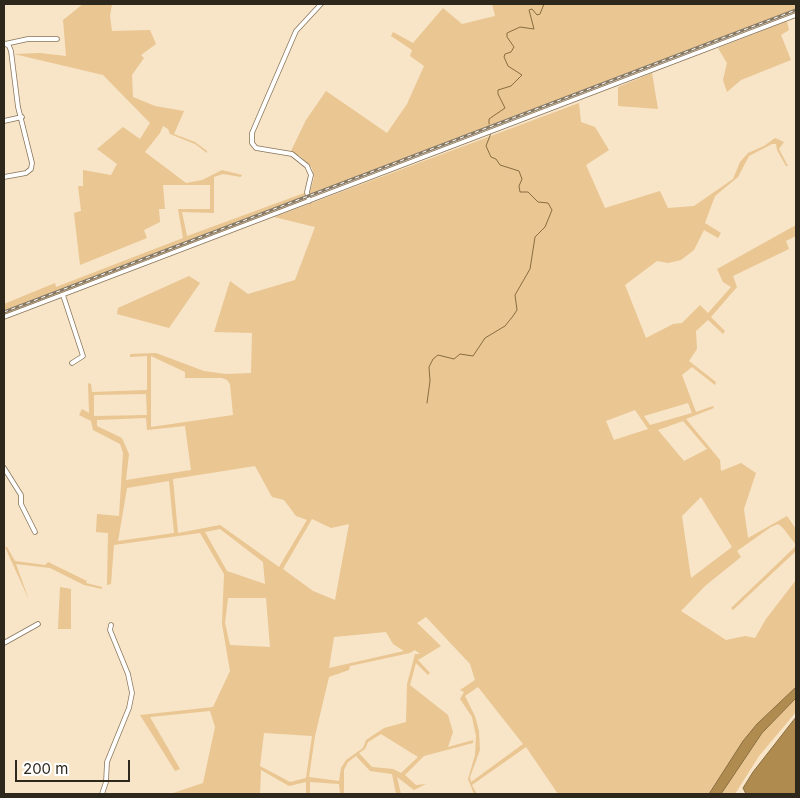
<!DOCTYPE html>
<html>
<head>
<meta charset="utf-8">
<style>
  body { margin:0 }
  #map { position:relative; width:800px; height:798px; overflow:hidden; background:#f8e4c7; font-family:Inter,sans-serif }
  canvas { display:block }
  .frame { position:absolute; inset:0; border:5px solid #2e271c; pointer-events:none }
  .scale { position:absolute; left:15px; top:760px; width:115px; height:22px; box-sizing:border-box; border:2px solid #2e271c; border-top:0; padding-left:6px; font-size:15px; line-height:18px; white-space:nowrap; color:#2e271c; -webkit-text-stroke:4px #fff; paint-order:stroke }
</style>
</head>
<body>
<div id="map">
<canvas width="800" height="798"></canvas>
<div class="frame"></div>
<div class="scale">200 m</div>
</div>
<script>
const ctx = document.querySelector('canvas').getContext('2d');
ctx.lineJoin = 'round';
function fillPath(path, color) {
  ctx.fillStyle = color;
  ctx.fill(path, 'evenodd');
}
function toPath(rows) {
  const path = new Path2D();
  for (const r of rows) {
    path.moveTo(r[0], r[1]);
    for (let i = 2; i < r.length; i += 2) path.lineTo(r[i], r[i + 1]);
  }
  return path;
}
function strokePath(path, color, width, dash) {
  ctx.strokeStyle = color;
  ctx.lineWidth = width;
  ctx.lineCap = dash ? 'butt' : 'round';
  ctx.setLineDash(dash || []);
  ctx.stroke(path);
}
fillPath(toPath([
  [83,4,112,4,110,16,112,31,150,30,156,44,141,55,144,58,132,75,133,97,155,106,184,111,174,134,195,142,207,151,207,153,195,144,170,134,168,129,163,126,160,133,145,152,186,183,202,180,222,170,242,175,241,177,223,174,214,177,214,213,182,212,187,236,307,192,307,196,4,311,4,304,55,283,56,287,183,238,178,209,210,209,210,185,163,185,165,209,159,209,160,222,144,230,147,238,80,265,74,213,81,211,78,186,83,186,83,170,111,175,117,164,97,149,123,127,140,139,150,123,103,75,14,54,40,53,66,56,63,20],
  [492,4,796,4,796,9,309,195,314,178,312,168,300,156,290,153,306,120,326,91,387,133,407,104,424,66,410,56,412,50,391,36,393,32,413,43,443,8,462,24,495,16],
  [787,21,789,30,781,35,791,60,741,80,727,92,723,80,727,63,718,48],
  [652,73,658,109,618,106,618,87],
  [579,103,581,122,595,127,609,150,586,165,605,208,660,191,668,208,694,206,733,179,740,162,748,153,764,146,775,138,784,142,779,149,788,166,786,166,777,150,776,144,772,144,749,156,738,177,715,196,705,223,721,233,718,238,704,230,694,250,681,260,668,263,657,261,625,285,646,338,673,324,682,323,700,305,708,313,731,287,723,282,717,269,796,225,796,236,786,241,789,249,733,276,737,287,711,317,725,331,723,334,708,320,696,331,697,349,689,361,716,382,715,385,692,367,682,375,696,412,713,406,714,408,686,419,720,460,721,471,741,463,756,473,744,509,748,538,787,516,796,529,796,545,783,528,778,524,771,527,737,551,741,557,705,586,681,611,726,640,745,636,755,638,766,619,796,580,796,687,757,724,743,741,709,794,558,794,526,747,472,785,477,794,474,794,468,779,475,755,476,736,472,717,460,699,464,692,460,690,475,680,470,664,426,617,417,623,441,646,418,660,430,673,428,675,416,663,410,685,448,715,453,732,448,747,473,740,473,743,424,756,405,775,416,785,426,784,414,790,397,777,401,794,396,794,392,774,370,771,356,756,348,762,344,770,344,794,340,794,339,784,310,782,310,794,306,794,306,782,289,786,261,770,260,794,170,794,203,783,215,727,210,711,150,717,180,769,175,771,140,715,213,707,230,671,222,624,224,574,200,533,114,545,111,584,107,585,108,533,96,532,97,514,119,516,123,453,120,444,93,430,91,421,79,415,82,409,89,413,88,383,91,384,92,392,147,390,147,356,130,357,130,354,156,353,204,371,226,374,251,373,252,333,214,332,230,281,248,294,295,280,315,227,274,217],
  [151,356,185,372,185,378,222,378,227,380,230,384,233,415,151,427],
  [146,394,147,415,94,416,94,395],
  [688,403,692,413,650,425,644,416],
  [635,410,648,429,614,440,606,421],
  [146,418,147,430,185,426,191,470,126,480,129,454,122,438,97,426,97,420],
  [683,421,707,449,684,461,658,430],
  [255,466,272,497,284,500,296,516,307,520,279,567,220,525,178,533,173,479],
  [169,481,174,533,118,541,127,488],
  [701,497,732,547,691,578,682,516],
  [312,519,331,528,349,524,335,600,313,591,283,569],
  [220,529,263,562,265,584,227,571,205,532],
  [228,598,266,598,270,647,230,645,225,623],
  [386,632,393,644,404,651,329,668,334,637],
  [415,650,420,654,415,654,407,684,406,722,384,728,366,740,363,748,346,760,341,768,339,781,309,777,315,736,329,677,349,670,350,666,410,653],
  [478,687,523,744,471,782,470,777,480,750,479,731,475,716,465,696],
  [264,733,312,736,306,778,290,782,260,766],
  [381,734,418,757,401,773,393,769,372,767,359,753,365,749,368,742],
  [308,198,308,199,4,316,4,313],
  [189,276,200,283,169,328,117,314,118,308],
  [796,546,796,551,733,610,731,608],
  [5,547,7,547,15,561,45,565,48,562,87,581,86,583,102,587,102,589,84,585,50,568,16,564,29,600],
  [60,587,71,589,71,629,58,629],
  [796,698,796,712,759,756,735,794,721,794,762,733]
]), '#e9c692');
const water = toPath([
  [796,687,796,698,762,733,721,794,709,794,743,741,757,724,796,687],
  [796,717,796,794,746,794,743,788,753,772,796,717]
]);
fillPath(water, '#b08b50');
strokePath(water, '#896d40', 1);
strokePath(toPath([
  [489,124,489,119,505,108,498,94,498,90,511,86,522,75,508,66,504,57,505,54,511,52,514,47,507,37,507,33,520,27,534,29,529,10,532,9,537,15,540,14,544,4],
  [427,403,430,381,429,367,433,359,438,355,454,359,460,354,473,356,485,338,505,326,513,316,517,310,515,295,530,269,535,237,545,227,552,210,548,203,538,202,528,192,520,192,519,186,522,179,519,171,500,165,496,159,491,157,486,146,491,133]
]), '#896d40', 1);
const minor = toPath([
  [4,43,9,46,11,51,18,107,32,163,31,169,26,173,4,177],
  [5,44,28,39,57,39],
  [4,121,22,117],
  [309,201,307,192,311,175,307,166,292,154,256,148,252,143,252,133,296,31,321,4],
  [63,295,83,356,72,363],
  [4,317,796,15],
  [4,468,21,495,21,504,35,532],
  [4,643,38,624],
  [102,794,106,782,107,762,129,708,132,693,128,674,110,630,111,625]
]);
strokePath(minor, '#87755b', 5.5);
strokePath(minor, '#fff', 4);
const rail = toPath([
  [4,312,796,10]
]);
strokePath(rail, '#867966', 3);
strokePath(rail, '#fff', 1, [4]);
</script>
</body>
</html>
